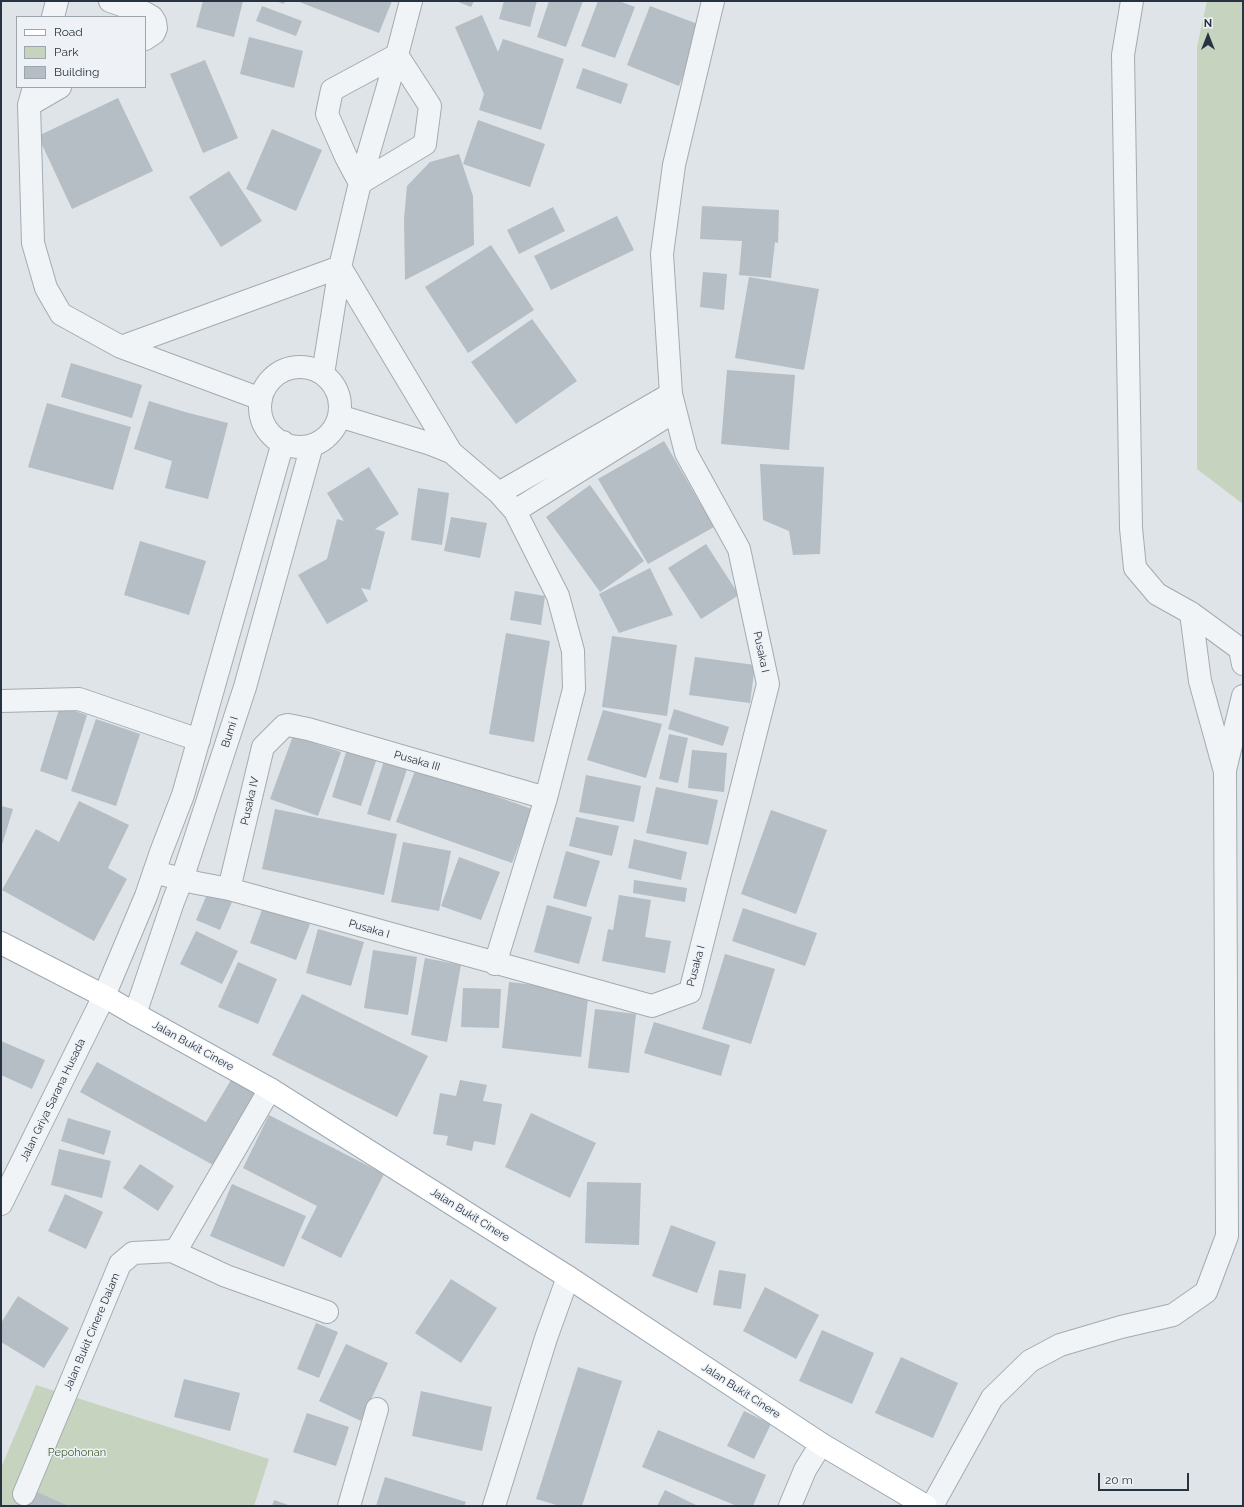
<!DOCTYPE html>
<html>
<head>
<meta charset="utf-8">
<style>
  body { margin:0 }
  #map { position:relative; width:1244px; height:1507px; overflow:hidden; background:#dee4e8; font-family:Raleway,sans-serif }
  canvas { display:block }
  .frame { position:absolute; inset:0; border:2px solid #273340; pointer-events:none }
  .legend { position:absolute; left:16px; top:16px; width:130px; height:72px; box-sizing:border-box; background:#eef2f6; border:1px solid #9ea6ad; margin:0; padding:5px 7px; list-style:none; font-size:12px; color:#273340 }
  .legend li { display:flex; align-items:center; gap:8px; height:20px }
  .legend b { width:20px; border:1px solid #9ea6ad }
  .north { position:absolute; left:1188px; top:16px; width:40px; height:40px; -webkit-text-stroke:3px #eef2f6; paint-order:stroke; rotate:0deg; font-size:11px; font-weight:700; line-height:16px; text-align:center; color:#273340 }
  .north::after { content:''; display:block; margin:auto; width:14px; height:18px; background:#273340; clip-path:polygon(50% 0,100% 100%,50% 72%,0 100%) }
  .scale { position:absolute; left:1098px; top:1473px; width:91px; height:18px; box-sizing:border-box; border:2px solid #273340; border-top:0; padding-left:5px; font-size:12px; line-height:14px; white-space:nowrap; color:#273340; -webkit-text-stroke:3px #eef2f6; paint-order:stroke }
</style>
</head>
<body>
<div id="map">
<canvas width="1244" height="1507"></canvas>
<div class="frame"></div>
<ul class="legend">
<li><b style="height:5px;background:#fff"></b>Road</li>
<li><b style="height:11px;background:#c6d3bf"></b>Park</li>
<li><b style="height:11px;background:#b5bdc5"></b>Building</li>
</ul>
<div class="north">N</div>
<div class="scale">20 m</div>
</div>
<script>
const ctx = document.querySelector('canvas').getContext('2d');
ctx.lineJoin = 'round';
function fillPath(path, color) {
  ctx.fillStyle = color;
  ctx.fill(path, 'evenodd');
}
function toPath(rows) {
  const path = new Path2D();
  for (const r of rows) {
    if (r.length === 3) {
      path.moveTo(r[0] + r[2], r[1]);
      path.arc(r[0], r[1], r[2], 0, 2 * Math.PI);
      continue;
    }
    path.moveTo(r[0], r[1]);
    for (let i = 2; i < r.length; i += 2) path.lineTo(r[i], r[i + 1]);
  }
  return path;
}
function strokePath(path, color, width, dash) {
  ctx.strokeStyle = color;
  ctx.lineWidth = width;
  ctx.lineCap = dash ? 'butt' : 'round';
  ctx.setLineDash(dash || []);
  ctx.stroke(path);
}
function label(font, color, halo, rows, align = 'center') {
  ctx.font = font + ' Raleway,sans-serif';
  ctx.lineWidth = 3;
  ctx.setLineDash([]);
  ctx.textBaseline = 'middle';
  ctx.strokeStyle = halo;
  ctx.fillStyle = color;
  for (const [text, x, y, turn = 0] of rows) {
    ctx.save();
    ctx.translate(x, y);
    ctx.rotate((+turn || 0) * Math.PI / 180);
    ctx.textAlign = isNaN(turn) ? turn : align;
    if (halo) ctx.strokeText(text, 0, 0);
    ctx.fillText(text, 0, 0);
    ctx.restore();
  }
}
fillPath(toPath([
  [1207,1,1243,1,1243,504,1197,469,1197,47],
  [36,1385,269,1459,254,1506,69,1506,29,1489,21,1506,1,1506,1,1468]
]), '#c6d3bf');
fillPath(toPath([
  [203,1,243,1,234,37,196,27],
  [275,1,285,1,284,4],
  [297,1,392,1,379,33],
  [456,1,474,1,471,7],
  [504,1,537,1,530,27,499,19],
  [549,1,583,1,566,47,537,37],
  [598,1,619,1,635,7,615,58,581,46],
  [262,6,302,21,296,36,256,21],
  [650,6,703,26,679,86,627,65],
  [482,15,498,52,503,39,564,59,541,130,479,110,484,94,455,27],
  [249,37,303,51,294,88,240,74],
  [205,60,238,138,203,153,170,74],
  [583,68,628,84,621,104,576,88],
  [118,98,153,171,72,209,38,136],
  [478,120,545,144,530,187,463,164],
  [272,129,322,150,296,211,246,189],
  [459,154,473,196,474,245,405,280,404,219,407,186,430,162],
  [229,171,262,221,221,247,189,197],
  [702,206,779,210,778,243,775,242,771,278,739,275,742,241,700,239],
  [553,207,565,231,519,254,507,230],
  [617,216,634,250,551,290,534,256],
  [491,245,534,310,468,353,425,287],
  [703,272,727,274,724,310,700,307],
  [749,277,819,289,804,370,735,358],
  [532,319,577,381,516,424,471,362],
  [71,363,142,385,132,418,61,397],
  [727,370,795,375,789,450,721,444],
  [149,401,185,412,228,423,208,499,165,488,172,461,134,449],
  [47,403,131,427,113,490,28,467],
  [664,441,714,527,648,564,598,479],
  [760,464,824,467,820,554,793,555,789,531,763,520],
  [369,467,399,514,375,529,385,532,370,590,361,588,368,601,327,624,298,575,327,559,337,519,344,521,327,493],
  [590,485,644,561,600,592,546,517],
  [418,488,449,493,442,545,411,540],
  [451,517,487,523,480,558,444,551],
  [140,541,206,561,189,615,124,595],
  [706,544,739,595,701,619,668,568],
  [650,568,673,615,619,633,599,594],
  [515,591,545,596,541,625,510,620],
  [506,633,550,641,534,742,489,734],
  [612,636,677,645,667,716,602,707],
  [695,657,755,665,750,703,689,695],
  [60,706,87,715,67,780,40,771],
  [674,709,729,727,723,746,668,729],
  [603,710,662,724,646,778,587,760],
  [96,719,140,734,116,806,71,791],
  [669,734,688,738,678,783,659,779],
  [293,736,341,752,318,816,270,799],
  [348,746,378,755,361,806,332,797],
  [692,750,727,753,724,792,688,788],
  [385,758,408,766,390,821,367,814],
  [416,768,532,809,512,863,396,822],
  [586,775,641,786,634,822,579,812],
  [656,787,718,800,708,845,646,833],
  [79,801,129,825,108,868,127,879,94,941,2,890,36,829,59,842],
  [1,806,13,809,1,848],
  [275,809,397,834,384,895,262,869],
  [771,810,827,830,796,914,741,894],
  [576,817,619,826,612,856,569,846],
  [634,839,687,852,681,880,628,868],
  [403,842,451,851,439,911,391,902],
  [566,851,600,861,586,907,553,898],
  [459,857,500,872,481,920,441,906],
  [634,880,687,888,685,902,633,893],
  [208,892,232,902,220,930,196,920],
  [619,895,651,900,645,937,671,941,665,973,602,961,608,929,613,930],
  [547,905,592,917,579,964,534,952],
  [263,907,310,924,296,960,250,943],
  [743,908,817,933,805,966,732,941],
  [318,929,364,942,351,986,306,973],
  [196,931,238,951,222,984,180,964],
  [373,950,417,957,408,1015,364,1008],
  [725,954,775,969,751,1044,702,1029],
  [425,958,461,965,447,1042,411,1035],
  [238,962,277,979,258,1024,218,1007],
  [509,982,589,991,581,1057,502,1048],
  [463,988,501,989,499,1028,461,1027],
  [302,994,428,1056,397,1117,272,1055],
  [595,1009,636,1014,629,1073,588,1068],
  [654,1022,730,1045,721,1076,644,1053],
  [1,1041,45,1060,32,1089,1,1075],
  [97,1062,206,1122,231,1080,259,1096,215,1166,80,1092],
  [460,1080,487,1085,483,1101,502,1104,495,1145,474,1141,472,1151,446,1145,448,1136,433,1134,440,1093,456,1096],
  [531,1113,596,1143,570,1198,505,1167],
  [269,1115,384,1174,341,1258,301,1238,317,1206,243,1168],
  [68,1118,111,1131,104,1155,61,1141],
  [59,1149,111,1161,102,1198,51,1185],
  [140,1164,174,1186,158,1211,123,1188],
  [587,1182,641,1183,639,1245,585,1243],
  [232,1184,306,1216,284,1267,210,1236],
  [65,1194,103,1212,86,1249,48,1231],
  [671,1225,716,1242,697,1293,652,1276],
  [719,1270,746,1274,741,1309,713,1305],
  [451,1279,497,1308,461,1363,415,1333],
  [765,1287,819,1315,796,1359,743,1331],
  [18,1296,69,1328,44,1368,1,1342,1,1323],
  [316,1323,338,1332,319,1378,297,1369],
  [822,1330,874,1353,852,1404,799,1381],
  [346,1344,388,1363,361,1421,319,1401],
  [901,1357,958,1383,933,1438,875,1413],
  [578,1367,622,1381,582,1506,560,1506,536,1499],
  [184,1379,240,1393,230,1431,174,1417],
  [421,1391,492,1407,482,1451,412,1436],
  [744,1411,771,1424,754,1459,727,1446],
  [307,1413,349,1427,336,1466,293,1452],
  [658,1430,766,1475,753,1506,737,1506,642,1467],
  [385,1477,466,1502,464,1506,376,1506],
  [28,1488,69,1506,21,1506],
  [665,1490,698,1506,657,1506],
  [274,1500,291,1506,272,1506]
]), '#b5bdc5');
const minor = toPath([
  [110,1,145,13,152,17,155,22,156,28,154,33,145,39],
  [1132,1,1123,55,1131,528,1135,568,1157,594,1191,613,1240,649,1243,664],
  [53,17,57,1],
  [397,55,430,106,425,144,360,183,346,157,327,114,332,90,397,55],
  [34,87,29,105,33,243,46,288,61,314,121,347,261,399],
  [29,105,60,87],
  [340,267,451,452],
  [121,347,340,267,360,183,397,55,411,1],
  [300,407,40],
  [323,374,340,267],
  [339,416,431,444,451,452,499,493,515,511,558,596,573,651,574,689,546,798,495,964],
  [499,493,671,394],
  [515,511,675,411],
  [1191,613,1200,681,1224,768],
  [1,701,79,699,199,740],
  [154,872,197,883,229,889,652,1006,690,992,768,684,739,549,686,453,671,394,662,254,674,165,713,1],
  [229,889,263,747,284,726,288,725,308,729,546,798],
  [135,1014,173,902,182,879,245,687,312,445],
  [1,1204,104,996,146,896,161,852,183,795,283,442],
  [172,1251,226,1276,327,1312],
  [24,1494,120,1264,133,1253,172,1251,178,1247,270,1089],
  [349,1506,377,1409],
  [494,1506,546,1338,568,1277],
  [790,1506,805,1470,821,1444],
  [932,1506,992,1398,1030,1361,1060,1345,1121,1327,1173,1315,1206,1292,1227,1236,1225,770,1243,696]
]);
const major = toPath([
  [1,943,104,996,135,1014,270,1089,568,1277,821,1444,926,1506]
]);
strokePath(minor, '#a3abb2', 24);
strokePath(major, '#9da9b4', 24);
strokePath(minor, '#f1f4f6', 22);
strokePath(major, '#fff', 22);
label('11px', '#273340', '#eef2f6', [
  ["Pusaka I",761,652,78],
  ["Bumi I",230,732,-72],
  ["Pusaka III",417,761,16],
  ["Pusaka IV",250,801,-77],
  ["Pusaka I",369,929,16],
  ["Pusaka I",696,966,-75],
  ["Jalan Bukit Cinere",193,1046,29],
  ["Jalan Griya Sarana Husada",53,1100,-64],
  ["Jalan Bukit Cinere",470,1215,32],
  ["Jalan Bukit Cinere Dalam",92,1332,-67],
  ["Jalan Bukit Cinere",741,1391,33]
]);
label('11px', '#405c33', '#eef2f6', [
  ["Pepohonan",77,1453]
]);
</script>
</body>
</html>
